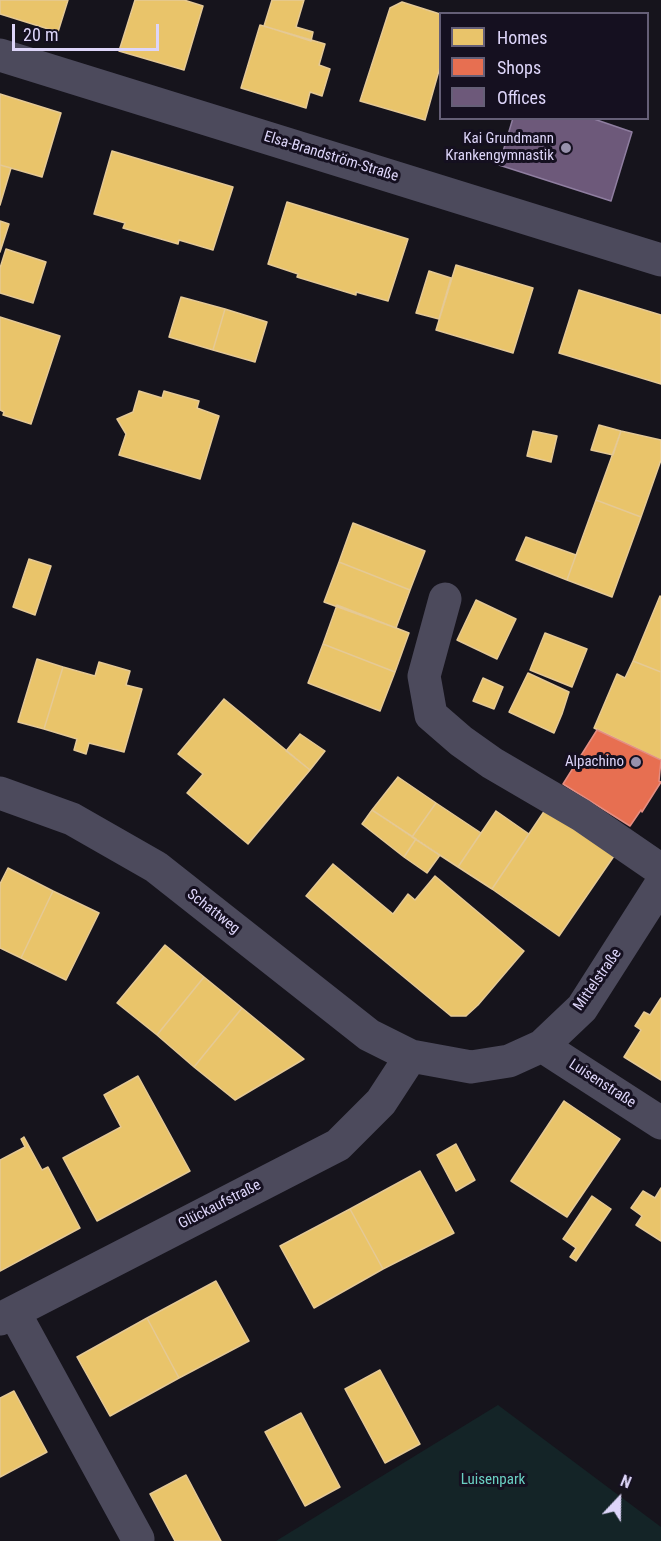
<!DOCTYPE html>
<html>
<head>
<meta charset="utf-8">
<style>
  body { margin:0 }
  #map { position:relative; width:661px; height:1541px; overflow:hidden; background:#16141c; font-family:"Roboto Condensed",sans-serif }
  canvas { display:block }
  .legend { position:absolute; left:439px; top:12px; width:210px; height:108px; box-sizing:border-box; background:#151020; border:2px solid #655f77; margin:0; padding:8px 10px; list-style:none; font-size:18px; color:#ddd5f9 }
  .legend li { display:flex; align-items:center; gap:12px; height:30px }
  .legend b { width:30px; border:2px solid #655f77 }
  .north { position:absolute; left:589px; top:1469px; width:60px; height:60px; -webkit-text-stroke:4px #151020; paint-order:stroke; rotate:22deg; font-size:16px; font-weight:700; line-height:24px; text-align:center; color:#ddd5f9 }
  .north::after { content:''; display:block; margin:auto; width:21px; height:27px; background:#ddd5f9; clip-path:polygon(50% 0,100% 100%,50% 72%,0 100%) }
  .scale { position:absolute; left:12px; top:24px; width:147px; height:27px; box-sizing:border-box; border:3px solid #ddd5f9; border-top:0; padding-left:8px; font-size:18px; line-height:21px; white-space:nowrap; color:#ddd5f9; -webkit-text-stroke:4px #151020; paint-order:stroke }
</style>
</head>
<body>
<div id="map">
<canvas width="661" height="1541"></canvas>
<ul class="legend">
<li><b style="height:16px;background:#e9c46a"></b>Homes</li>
<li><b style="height:16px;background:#e76f51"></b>Shops</li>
<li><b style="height:16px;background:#6d597a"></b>Offices</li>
</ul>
<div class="north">N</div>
<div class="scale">20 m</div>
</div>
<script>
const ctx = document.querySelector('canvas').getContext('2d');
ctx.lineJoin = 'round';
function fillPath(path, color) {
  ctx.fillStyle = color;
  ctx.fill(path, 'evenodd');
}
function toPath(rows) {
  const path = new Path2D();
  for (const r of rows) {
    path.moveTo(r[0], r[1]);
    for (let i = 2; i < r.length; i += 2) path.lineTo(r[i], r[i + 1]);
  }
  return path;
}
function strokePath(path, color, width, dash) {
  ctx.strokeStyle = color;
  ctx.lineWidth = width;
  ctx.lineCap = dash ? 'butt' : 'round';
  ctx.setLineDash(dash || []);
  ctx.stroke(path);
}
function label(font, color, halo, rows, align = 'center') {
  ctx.font = font + ' "Roboto Condensed",sans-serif';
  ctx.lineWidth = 6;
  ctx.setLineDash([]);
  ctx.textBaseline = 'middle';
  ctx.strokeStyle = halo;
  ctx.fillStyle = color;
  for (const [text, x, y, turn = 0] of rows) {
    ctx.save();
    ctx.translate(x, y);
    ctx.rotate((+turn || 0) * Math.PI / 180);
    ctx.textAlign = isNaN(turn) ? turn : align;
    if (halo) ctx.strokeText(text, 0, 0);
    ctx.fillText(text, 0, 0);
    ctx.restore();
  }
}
fillPath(toPath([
  [498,1405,661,1527,661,1541,276,1541]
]), '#142427');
const homes = toPath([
  [0,0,68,0,58,32,0,14,0,0],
  [135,0,184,0,203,6,184,70,119,51,135,0],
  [272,0,304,0,296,27,313,32,311,41,264,26,272,0],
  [402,2,440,14,440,67,425,120,360,101,390,8,402,2],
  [260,25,325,44,319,65,330,69,322,96,310,92,306,108,241,88,260,25],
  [0,94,61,113,42,177,0,165,0,94],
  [112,151,233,187,213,250,179,240,178,244,123,228,125,223,94,214,112,151],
  [0,165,11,168,0,205,0,165],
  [287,202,408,239,388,301,356,292,356,295,297,277,298,274,268,264,287,202],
  [0,221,9,224,0,252,0,221],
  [6,249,46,262,33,303,0,293,0,268,6,249],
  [456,265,533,288,513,353,436,330,456,265],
  [429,271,451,278,439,319,416,313,429,271],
  [579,290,661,315,661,384,559,353,579,290],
  [181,297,225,309,213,350,169,337,181,297],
  [225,309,267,322,255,362,213,350,225,309],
  [0,317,60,336,31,424,3,415,4,412,0,410,0,317],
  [139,391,162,398,164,391,199,401,197,408,219,416,200,479,119,455,126,434,117,419,133,412,139,391],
  [599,425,621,431,613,455,591,450,599,425],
  [533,431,557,436,551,462,527,456,533,431],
  [621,431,661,440,661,460,641,517,596,500,621,431],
  [596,500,641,517,612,597,567,580,596,500],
  [353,523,425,551,410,590,339,562,353,523],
  [526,537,576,555,567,580,516,560,526,537],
  [29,559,51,566,35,615,13,607,29,559],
  [339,562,410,590,396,628,324,602,339,562],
  [660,596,661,597,661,672,633,661,660,596],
  [476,600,516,619,497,659,457,640,476,600],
  [337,605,409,633,395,672,323,644,337,605],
  [545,633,587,649,572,687,530,670,545,633],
  [323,644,395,672,380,711,308,683,323,644],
  [37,659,63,667,44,729,18,722,37,659],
  [633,661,661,672,661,760,594,728,617,674,625,678,633,661],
  [99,662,130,671,126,685,142,689,124,752,89,743,86,754,74,750,77,739,44,729,63,667,95,676,99,662],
  [528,673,569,692,562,714,554,733,509,712,528,673],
  [483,678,503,687,494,709,473,701,483,678],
  [224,699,310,770,248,844,187,793,203,774,178,754,224,699],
  [300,734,325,751,310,770,286,751,300,734],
  [398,777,436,803,412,837,372,810,398,777],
  [436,803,481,833,458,867,412,837,436,803],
  [372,810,416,839,404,857,362,824,372,810],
  [545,810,614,856,559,936,492,889,545,810],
  [496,811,529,834,492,889,458,867,496,811],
  [416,839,440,855,427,873,404,857,416,839],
  [333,864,393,914,408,894,415,900,435,876,524,951,478,1005,466,1016,451,1016,306,896,333,864],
  [8,868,53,891,21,958,0,948,0,884,8,868],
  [53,891,99,913,66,980,21,958,53,891],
  [165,945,204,977,157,1035,117,1003,165,945],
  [204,977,242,1008,194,1067,157,1035,204,977],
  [661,998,661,1080,624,1057,641,1030,635,1026,644,1012,650,1015,661,998],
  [242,1008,304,1059,235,1100,194,1067,242,1008],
  [138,1076,190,1171,97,1221,63,1158,121,1127,104,1095,138,1076],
  [564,1101,620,1139,567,1217,511,1181,564,1101],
  [24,1137,42,1170,48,1167,80,1228,0,1271,0,1160,25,1147,21,1139,24,1137],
  [456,1144,475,1180,456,1191,437,1155,456,1144],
  [420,1171,454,1233,383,1269,350,1209,420,1171],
  [661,1188,661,1241,636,1225,642,1216,631,1208,643,1191,655,1198,661,1188],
  [592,1196,611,1209,576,1261,570,1257,576,1248,563,1239,592,1196],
  [350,1209,383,1269,314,1308,280,1246,350,1209],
  [216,1281,249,1341,179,1378,147,1318,216,1281],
  [147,1318,179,1378,110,1416,77,1357,147,1318],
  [380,1370,420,1444,385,1463,345,1389,380,1370],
  [14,1391,47,1452,0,1477,0,1398,14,1391],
  [301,1413,340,1487,305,1506,265,1432,301,1413],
  [186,1475,221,1541,175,1541,150,1494,186,1475]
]);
fillPath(homes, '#e9c46a');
strokePath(homes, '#e5c995', 1.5);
const shops = toPath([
  [597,730,661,760,659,781,661,782,642,812,641,810,630,826,563,784,597,730]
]);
fillPath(shops, '#e76f51');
strokePath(shops, '#e48e83', 1.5);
const offices = toPath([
  [513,118,591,118,632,132,611,201,499,165,513,118]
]);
fillPath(offices, '#6d597a');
strokePath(offices, '#8f7ea0', 1.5);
strokePath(toPath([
  [0,55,661,260],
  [445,599,424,676,431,715,461,741,492,763,581,815,661,870],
  [0,793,72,819,156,867,369,1035,411,1056,471,1067,509,1061,542,1046,582,1008,661,884],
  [542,1046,661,1123],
  [14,1312,138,1539],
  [0,1319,338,1145,381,1102,411,1056]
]), '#4c4a5c', 33);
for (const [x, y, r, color] of [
  [566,148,6,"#9791ac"],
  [636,762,6,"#9791ac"]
]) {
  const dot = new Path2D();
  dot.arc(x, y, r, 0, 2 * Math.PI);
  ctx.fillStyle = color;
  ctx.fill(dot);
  strokePath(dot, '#151020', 2);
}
label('15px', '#ddd5f9', '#151020', [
  ["Kai Grundmann",554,139],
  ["Krankengymnastik",554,156],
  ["Alpachino",624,762]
], 'right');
label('15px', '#ddd5f9', '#151020', [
  ["Elsa-Brandström-Straße",331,157,17],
  ["Schattweg",213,912,38],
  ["Mittelstraße",598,980,-55],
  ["Luisenstraße",602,1084,33],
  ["Glückaufstraße",220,1205,-27]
]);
label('15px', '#6ad0c3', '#151020', [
  ["Luisenpark",493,1480]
]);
</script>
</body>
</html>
